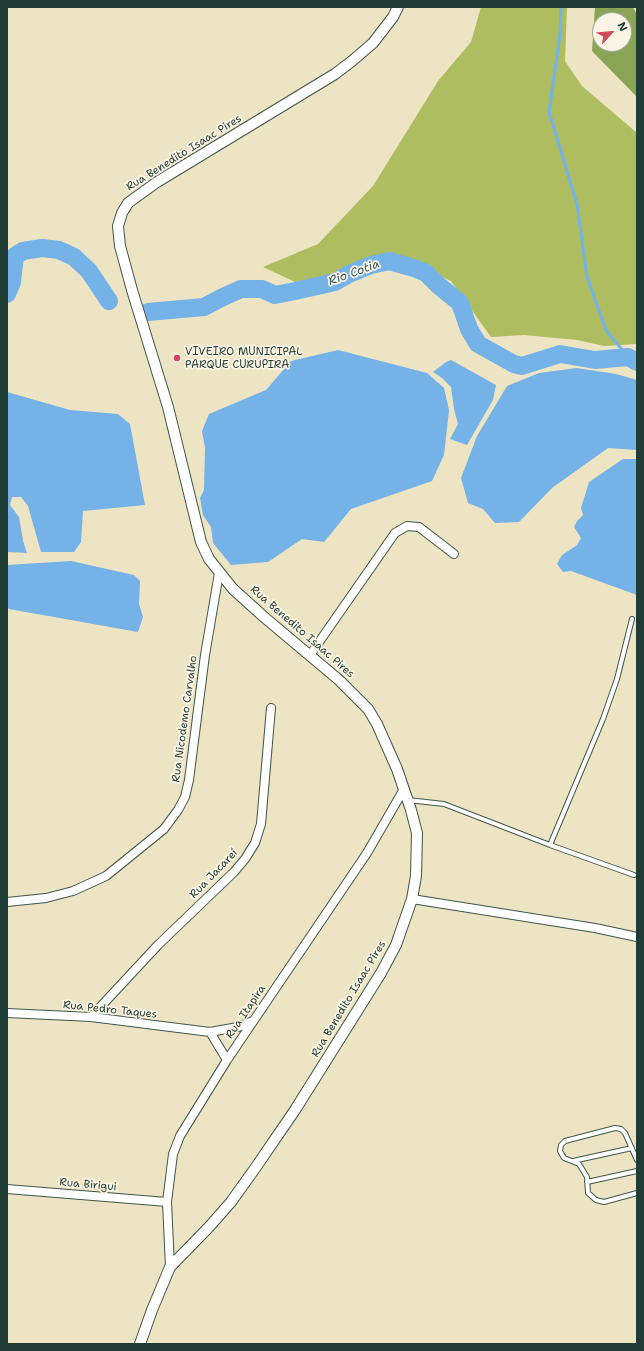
<!DOCTYPE html>
<html>
<head>
<meta charset="utf-8">
<style>
  body { margin:0 }
  #map { position:relative; width:644px; height:1351px; overflow:hidden; background:#ede4c4; font-family:"Shantell Sans",sans-serif }
  canvas { display:block }
  .frame { position:absolute; inset:0; border:8px solid #1f3d34; pointer-events:none }
  .north { position:absolute; left:592px; top:12px; width:40px; height:40px; box-sizing:border-box; background:#fcf5e5; border:1px solid #a4ab9e; border-radius:50%; rotate:63deg; font-size:11px; font-weight:700; line-height:16px; text-align:center; color:#1f3d34 }
  .north::after { content:''; display:block; margin:auto; width:14px; height:18px; background:#d1495b; clip-path:polygon(50% 0,100% 100%,50% 72%,0 100%) }
</style>
</head>
<body>
<div id="map">
<canvas width="644" height="1351"></canvas>
<div class="frame"></div>
<div class="north">N</div>
</div>
<script>
const ctx = document.querySelector('canvas').getContext('2d');
ctx.lineJoin = 'round';
function fillPath(path, color) {
  ctx.fillStyle = color;
  ctx.fill(path, 'evenodd');
}
function toPath(rows) {
  const path = new Path2D();
  for (const r of rows) {
    path.moveTo(r[0], r[1]);
    for (let i = 2; i < r.length; i += 2) path.lineTo(r[i], r[i + 1]);
  }
  return path;
}
function strokePath(path, color, width, dash) {
  ctx.strokeStyle = color;
  ctx.lineWidth = width;
  ctx.lineCap = dash ? 'butt' : 'round';
  ctx.setLineDash(dash || []);
  ctx.stroke(path);
}
function label(font, color, halo, rows, align = 'center') {
  ctx.font = font + ' "Shantell Sans",sans-serif';
  ctx.lineWidth = 3.5;
  ctx.setLineDash([]);
  ctx.textBaseline = 'middle';
  ctx.strokeStyle = halo;
  ctx.fillStyle = color;
  for (const [text, x, y, turn = 0] of rows) {
    ctx.save();
    ctx.translate(x, y);
    ctx.rotate((+turn || 0) * Math.PI / 180);
    ctx.textAlign = isNaN(turn) ? turn : align;
    if (halo) ctx.strokeText(text, 0, 0);
    ctx.fillText(text, 0, 0);
    ctx.restore();
  }
}
fillPath(toPath([
  [481,7,567,7,565,61,582,86,637,133,637,344,604,346,577,340,524,335,491,337,451,281,390,252,308,288,263,267,318,244,373,186,438,81,471,42]
]), '#adbd60');
fillPath(toPath([
  [595,7,633,7,637,15,637,97,592,51],
  [600,20,624,20,624,44,600,44]
]), '#8aa456');
fillPath(toPath([
  [338,350,427,373,444,388,449,410,444,455,432,481,351,509,324,542,302,539,268,562,231,565,213,543,211,527,203,515,200,498,204,490,205,448,202,431,209,414,266,390,291,361],
  [451,360,496,385,493,400,467,445,450,439,458,424,454,409,451,387,442,378,433,372,446,362],
  [577,368,616,374,637,380,637,450,608,448,552,488,519,522,495,523,483,509,468,503,461,478,477,436,507,386,539,373],
  [7,392,70,410,118,414,130,424,145,505,83,511,81,542,74,552,41,552,28,506,21,497,12,497,10,505,19,517,23,541,27,553,7,552],
  [623,459,637,459,637,595,571,571,563,572,557,564,562,555,577,545,581,538,574,527,577,521,583,515,581,508,589,482],
  [71,561,134,575,140,581,139,604,143,617,138,632,9,609,7,607,7,565]
]), '#75b2e7');
strokePath(toPath([
  [561,7,560,35,549,112,577,204,587,277,606,330,628,357]
]), '#75b2e7', 3);
strokePath(toPath([
  [7,294,12,282,15,256,23,251,42,248,59,250,74,257,89,271,109,301],
  [148,312,204,307,221,298,241,289,262,289,275,295,295,291,335,282,349,274,371,265,389,261,414,268,426,273,437,284,460,303,469,329,478,344,514,364,522,366,560,354,595,360,628,357,637,362]
]), '#75b2e7', 18);
const service = toPath([
  [408,800,444,804,550,845,634,875],
  [550,845,603,719,617,679,632,619],
  [637,1160,625,1133,621,1129,615,1128,565,1141,561,1145,560,1151,564,1158,579,1164,587,1177,588,1193,596,1200,604,1202,637,1193],
  [573,1161,632,1148],
  [587,1182,637,1171]
]);
const minor = toPath([
  [310,655,395,533,407,526,419,527,454,554],
  [412,899,595,928,637,937],
  [7,902,46,898,73,891,106,876,164,829,178,810,185,797,189,780,205,655,219,573],
  [7,1013,91,1017,210,1032,238,1027,253,1021],
  [91,1017,158,945,234,872,245,859,255,843,261,824,271,708],
  [210,1032,227,1060],
  [7,1189,167,1202],
  [170,1267,167,1202,173,1154,180,1136,227,1060,367,853,404,789]
]);
const tertiary = toPath([
  [140,1344,152,1310,170,1267,209,1227,231,1202,256,1167,295,1110,381,973,396,945,412,899,416,876,417,833,411,810,397,769,377,724,368,709,339,680,264,617,233,589,209,559,201,542,168,407,132,290,120,246,118,226,122,213,128,203,157,182,335,74,352,61,373,43,393,17,398,7]
]);
strokePath(service, '#3e564a', 6);
strokePath(minor, '#3e564a', 10);
strokePath(tertiary, '#3e564a', 12);
strokePath(service, '#fff', 4);
strokePath(minor, '#fff', 8);
strokePath(tertiary, '#fff', 10);
for (const [x, y, r, color] of [
  [177,358,4,"#d1495b"]
]) {
  const dot = new Path2D();
  dot.arc(x, y, r, 0, 2 * Math.PI);
  ctx.fillStyle = color;
  ctx.fill(dot);
  strokePath(dot, '#fcf5e5', 1.5);
}
label('11px', '#1f3d34', '#fcf5e5', [
  ["Rua Benedito Isaac Pires",184,153,-32],
  ["Rua Benedito Isaac Pires",302,632,41],
  ["Rua Nicodemo Carvalho",185,719,-82],
  ["Rua Jacareí",214,874,-46],
  ["Rua Benedito Isaac Pires",349,999,-59],
  ["Rua Pedro Taques",110,1010,6],
  ["Rua Itapira",246,1012,-56],
  ["Rua Birigui",88,1185,5]
]);
label('11px', '#1f3d34', '#fcf5e5', [
  ["VIVEIRO MUNICIPAL",185,352],
  ["PARQUE CURUPIRA",185,365]
], 'left');
label('italic 12px', '#345a61', '#fcf5e5', [
  ["Rio Cotia",354,273,-20]
]);
</script>
</body>
</html>
